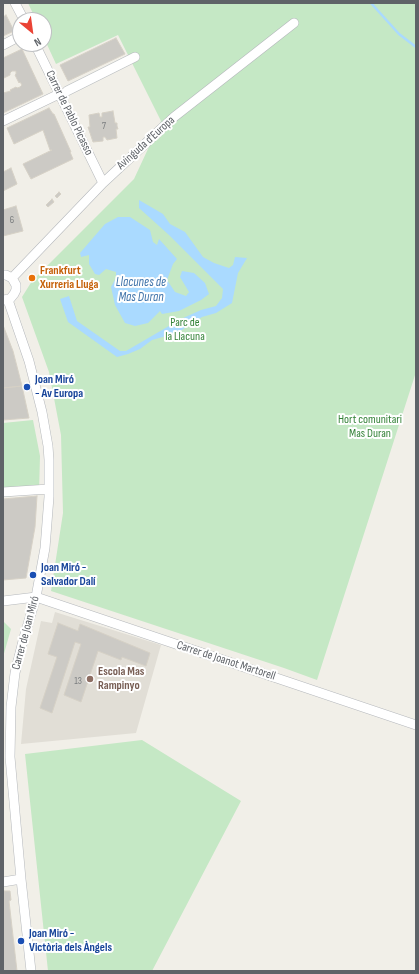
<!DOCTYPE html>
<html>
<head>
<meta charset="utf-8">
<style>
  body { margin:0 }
  #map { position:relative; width:419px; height:974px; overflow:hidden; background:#f1efe8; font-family:"Sofia Sans Condensed",sans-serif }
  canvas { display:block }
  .frame { position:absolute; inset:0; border:4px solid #5f6368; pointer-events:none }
  .north { position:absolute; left:12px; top:12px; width:40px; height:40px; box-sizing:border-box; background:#fff; border:1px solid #bfc1c3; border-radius:50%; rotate:151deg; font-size:11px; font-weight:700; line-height:16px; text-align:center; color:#5f6368 }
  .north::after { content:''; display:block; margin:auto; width:14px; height:18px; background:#ea4335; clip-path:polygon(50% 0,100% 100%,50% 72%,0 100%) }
</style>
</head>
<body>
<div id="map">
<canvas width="419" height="974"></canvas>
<div class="frame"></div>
<div class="north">N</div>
</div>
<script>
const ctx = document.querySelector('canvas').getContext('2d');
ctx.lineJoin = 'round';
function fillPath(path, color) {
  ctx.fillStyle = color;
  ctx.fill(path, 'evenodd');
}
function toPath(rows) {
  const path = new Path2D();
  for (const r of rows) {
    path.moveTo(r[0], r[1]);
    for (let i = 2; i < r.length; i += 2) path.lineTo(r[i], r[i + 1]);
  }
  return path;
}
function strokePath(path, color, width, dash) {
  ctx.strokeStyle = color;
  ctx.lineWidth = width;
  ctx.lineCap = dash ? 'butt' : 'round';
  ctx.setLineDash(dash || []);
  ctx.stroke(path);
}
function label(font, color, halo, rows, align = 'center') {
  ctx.font = font + ' "Sofia Sans Condensed",sans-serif';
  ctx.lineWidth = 4;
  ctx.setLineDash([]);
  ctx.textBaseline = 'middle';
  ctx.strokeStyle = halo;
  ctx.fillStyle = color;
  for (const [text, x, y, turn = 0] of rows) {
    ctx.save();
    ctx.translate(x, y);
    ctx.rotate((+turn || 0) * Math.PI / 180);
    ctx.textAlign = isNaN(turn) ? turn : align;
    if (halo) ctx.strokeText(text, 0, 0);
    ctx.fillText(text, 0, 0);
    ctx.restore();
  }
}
fillPath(toPath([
  [55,612,161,645,136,733,21,744,26,689,41,621,52,623]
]), '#e1ded6');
fillPath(toPath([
  [28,3,416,3,416,372,317,680,284,668,51,591,63,513,61,435,49,372,22,297,32,281,134,179,161,121,118,35,56,64,44,38,44,20,36,20],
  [33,420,40,456,39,493,3,497,3,423],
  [3,621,11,629,3,657],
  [142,740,241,801,152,971,48,971,25,754]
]), '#c5e8c5');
fillPath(toPath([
  [139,200,163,214,170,224,185,232,203,257,214,263,229,268,233,265,235,257,247,258,238,273,232,303,216,313,202,317,177,333,152,340,140,349,128,354,117,357,68,322,60,299,69,296,77,321,120,351,126,351,181,319,201,310,216,306,222,298,223,289,169,235,139,208],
  [118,217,130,217,150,230,153,242,157,245,159,239,177,259,173,264,167,280,175,292,186,296,189,292,180,277,182,271,194,273,205,283,209,294,201,300,179,311,162,314,160,311,148,323,135,326,125,323,115,305,111,287,116,278,116,272,106,269,99,275,95,274,89,264,89,255,81,257,80,253,105,224]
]), '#aadaff');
strokePath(toPath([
  [371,3,399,34,416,47]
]), '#aadaff', 2.5);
const building = toPath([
  [6,15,14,31,3,36,3,17,6,15],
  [116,38,125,54,68,81,60,65,116,38],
  [22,49,43,94,3,113,3,93,11,91,10,90,16,87,17,88,20,87,22,85,20,82,19,83,15,75,16,74,16,71,12,71,10,73,10,75,4,78,3,76,3,58,22,49],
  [49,108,53,114,54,114,71,152,70,152,73,159,31,179,23,164,52,150,50,150,43,130,14,144,7,128,49,108],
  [113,111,115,123,117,123,117,126,118,129,116,129,117,138,107,140,105,137,103,137,103,141,93,142,88,127,90,127,89,115,99,113,100,117,102,117,102,113,113,111],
  [11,168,17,184,3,191,3,172,11,168],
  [59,192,61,194,57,198,55,196,59,192],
  [52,199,54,202,48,207,46,205,52,199],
  [16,206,23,231,3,236,3,210,16,206],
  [3,325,13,351,22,386,3,388,3,325],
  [22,386,29,418,3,420,3,388,22,386],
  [37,496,35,527,26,578,3,580,3,499,37,496],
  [58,623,78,631,80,624,150,653,146,666,122,657,121,660,98,651,81,702,64,695,81,644,75,642,52,713,40,708,57,657,48,654,58,623],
  [4,891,10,891,11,900,9,901,17,971,3,971,4,891]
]);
fillPath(building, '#cccac5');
strokePath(building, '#d6d1c6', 1);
const street = toPath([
  [15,3,24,20],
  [35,44,103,183],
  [3,45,20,36],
  [67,91,135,57],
  [3,121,59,94],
  [3,275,6,275,12,278,16,285,16,290,14,294,10,299,3,300],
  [12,278,103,183,174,117,294,23],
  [8,300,29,361,42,412,48,446,49,460,49,497,45,548,36,597,23,641,15,673,11,707,10,757,21,879,31,971],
  [3,492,49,489],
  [3,601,36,597,416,725],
  [3,882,21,879]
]);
strokePath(street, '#b5b8bc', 10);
strokePath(street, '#fff', 9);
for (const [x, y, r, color] of [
  [32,278,4,"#e8710a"],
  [27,387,4,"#1a4fb4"],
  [33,575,4,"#1a4fb4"],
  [90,679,4,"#8d6e63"],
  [21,941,4,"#1a4fb4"]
]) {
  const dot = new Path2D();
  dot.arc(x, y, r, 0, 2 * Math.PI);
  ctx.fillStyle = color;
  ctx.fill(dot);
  strokePath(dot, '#fff', 1.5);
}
label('10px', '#7a7d7f', null, [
  ["7",104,126],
  ["6",12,220],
  ["13",78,681]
]);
label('12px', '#5f6368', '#fff', [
  ["Carrer de Pablo Picasso",69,113,64],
  ["Avinguda d'Europa",146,143,-42],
  ["Carrer de Joan Miró",26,633,-75],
  ["Carrer de Joanot Martorell",226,661,18]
]);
label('bold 12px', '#c56008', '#fff', [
  ["Frankfurt",40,271],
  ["Xurreria Lluga",40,285]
], 'left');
label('12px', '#348238', '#fff', [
  ["Parc de",185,323],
  ["la Llacuna",185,337],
  ["Hort comunitari",370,420],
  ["Mas Duran",370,434]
]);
label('bold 12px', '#164399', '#fff', [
  ["Joan Miró",35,380],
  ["- Av Europa",35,394],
  ["Joan Miró -",41,568],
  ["Salvador Dalí",41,582],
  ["Joan Miró -",29,934],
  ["Victòria dels Àngels",29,948]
], 'left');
label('bold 12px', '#785e54', '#fff', [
  ["Escola Mas",98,672],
  ["Rampinyo",98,686]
], 'left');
label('italic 13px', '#4174aa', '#fff', [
  ["Llacunes de",141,283],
  ["Mas Duran",141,298]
]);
</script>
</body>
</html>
